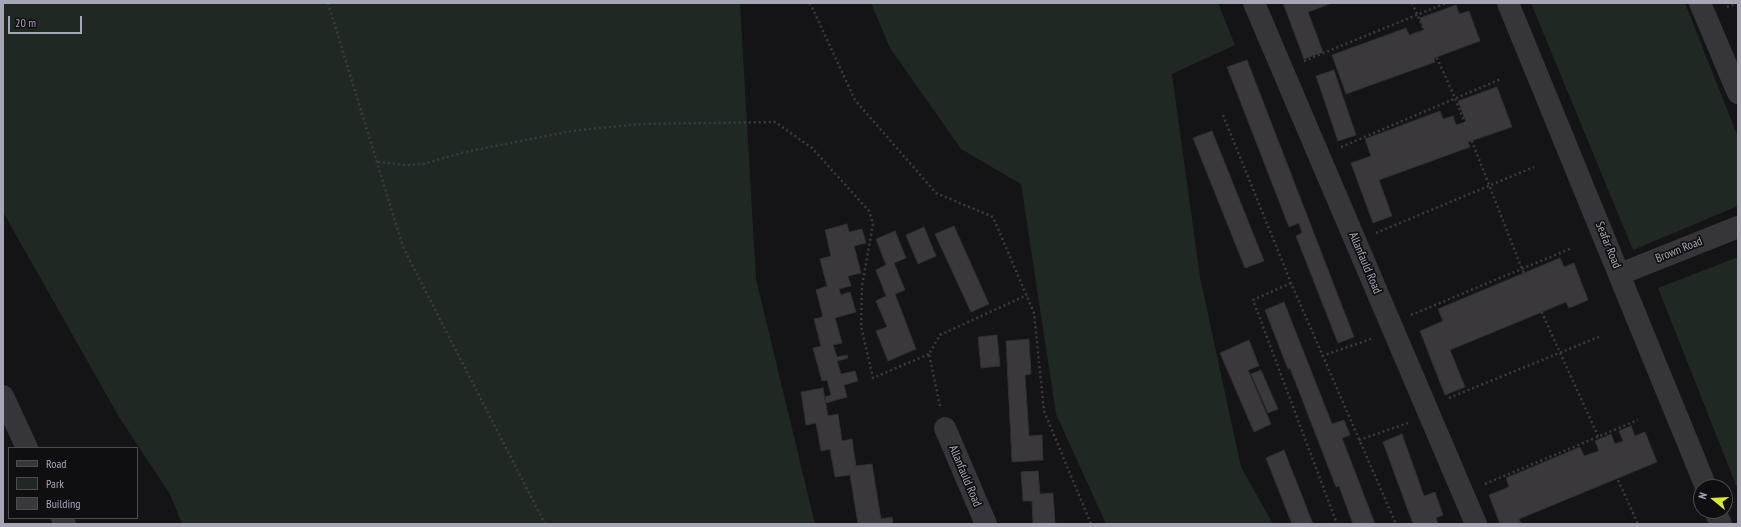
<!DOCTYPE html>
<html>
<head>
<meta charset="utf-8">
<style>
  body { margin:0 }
  #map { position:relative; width:1741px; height:527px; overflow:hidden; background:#141315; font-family:"PT Sans Narrow",sans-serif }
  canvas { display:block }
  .frame { position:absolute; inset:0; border:4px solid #a7a6b5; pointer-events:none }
  .legend { position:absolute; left:8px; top:447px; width:130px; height:72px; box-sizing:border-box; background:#0f0e10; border:1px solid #4c4b52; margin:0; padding:5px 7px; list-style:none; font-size:12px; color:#a7a6b5 }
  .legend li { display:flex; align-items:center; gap:8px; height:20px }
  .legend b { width:20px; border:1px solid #4c4b52 }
  .north { position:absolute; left:1693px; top:479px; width:40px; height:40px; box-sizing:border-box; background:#0f0e10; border:1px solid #4c4b52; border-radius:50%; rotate:288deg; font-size:11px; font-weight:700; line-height:16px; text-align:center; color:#a7a6b5 }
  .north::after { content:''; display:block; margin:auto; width:14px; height:18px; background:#dae838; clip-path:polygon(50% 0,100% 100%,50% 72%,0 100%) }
  .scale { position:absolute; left:8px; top:16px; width:74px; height:18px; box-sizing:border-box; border:2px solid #a7a6b5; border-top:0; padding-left:5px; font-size:12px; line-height:14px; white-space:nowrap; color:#a7a6b5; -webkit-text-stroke:3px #0f0e10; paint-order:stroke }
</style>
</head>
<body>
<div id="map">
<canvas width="1741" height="527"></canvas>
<div class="frame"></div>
<ul class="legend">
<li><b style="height:5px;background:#36353a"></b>Road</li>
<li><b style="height:11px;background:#202824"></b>Park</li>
<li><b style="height:11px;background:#3a383d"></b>Building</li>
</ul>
<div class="north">N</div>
<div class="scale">20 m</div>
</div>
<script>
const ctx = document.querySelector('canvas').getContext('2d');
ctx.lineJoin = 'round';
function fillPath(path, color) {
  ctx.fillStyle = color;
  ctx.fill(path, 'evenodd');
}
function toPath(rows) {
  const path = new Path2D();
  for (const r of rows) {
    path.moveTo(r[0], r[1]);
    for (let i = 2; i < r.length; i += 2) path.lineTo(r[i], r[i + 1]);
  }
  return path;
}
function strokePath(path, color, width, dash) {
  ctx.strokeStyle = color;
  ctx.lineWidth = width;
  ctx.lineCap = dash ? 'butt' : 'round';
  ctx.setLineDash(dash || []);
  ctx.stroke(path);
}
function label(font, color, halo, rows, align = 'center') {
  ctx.font = font + ' "PT Sans Narrow",sans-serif';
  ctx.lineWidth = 3.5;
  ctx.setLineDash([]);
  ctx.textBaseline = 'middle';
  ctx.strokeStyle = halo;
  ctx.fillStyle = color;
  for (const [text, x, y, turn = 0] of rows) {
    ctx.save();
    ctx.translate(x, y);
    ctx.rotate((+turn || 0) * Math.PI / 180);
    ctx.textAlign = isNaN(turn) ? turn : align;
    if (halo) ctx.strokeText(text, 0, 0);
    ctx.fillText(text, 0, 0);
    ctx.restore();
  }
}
fillPath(toPath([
  [3,3,740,3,756,279,815,524,182,524,170,494,119,417,3,212],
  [871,3,1218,3,1235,45,1172,74,1200,277,1241,467,1273,524,1106,524,1056,414,1021,184,961,149,890,48],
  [1531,3,1685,3,1738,137,1738,206,1633,250],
  [1738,257,1738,490,1658,288]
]), '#202824');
const building = toPath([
  [1283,3,1332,3,1308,12,1323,52,1304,59,1283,3],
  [1456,5,1459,14,1469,11,1480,41,1434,58,1435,62,1346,94,1332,55,1406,28,1409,35,1424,30,1420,18,1456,5],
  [1247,60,1354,337,1338,343,1296,236,1302,233,1299,223,1289,227,1227,67,1247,60],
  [1334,70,1356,135,1338,141,1316,76,1334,70],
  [1497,87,1512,127,1468,142,1470,147,1379,180,1392,216,1373,223,1351,163,1371,156,1365,139,1440,111,1443,119,1453,116,1456,125,1466,122,1458,101,1497,87],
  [1212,131,1264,261,1245,268,1193,138,1212,131],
  [847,224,849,232,862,229,866,243,854,246,861,273,848,276,851,286,839,289,841,295,850,292,856,312,835,318,842,343,833,345,837,357,847,355,848,358,837,361,841,374,855,371,858,381,844,385,847,397,826,403,825,397,831,395,827,380,822,381,813,348,821,346,814,319,823,317,816,290,827,286,820,259,831,256,825,230,847,224],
  [954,226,989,304,971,312,935,234,954,226],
  [924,227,936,256,918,264,906,235,924,227],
  [895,231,906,258,894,263,905,290,895,294,916,349,888,361,876,331,887,327,876,301,886,296,876,270,886,265,876,239,895,231],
  [1560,258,1564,267,1574,263,1588,300,1569,308,1566,302,1450,350,1465,387,1445,395,1420,331,1443,321,1438,309,1560,258],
  [1284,302,1332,424,1344,420,1350,435,1342,438,1375,524,1353,524,1339,486,1336,487,1290,368,1288,369,1265,310,1284,302],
  [997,335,1000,366,981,368,978,337,997,335],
  [1029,339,1031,374,1025,375,1029,436,1042,435,1043,460,1012,462,1006,341,1029,339],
  [1249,340,1259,366,1248,370,1271,424,1254,432,1220,353,1249,340],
  [1261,370,1278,409,1268,413,1251,374,1261,370],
  [823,388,828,416,838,414,842,441,852,439,856,466,872,464,881,519,892,517,893,524,858,524,850,475,835,477,830,449,821,451,816,423,806,425,801,392,823,388],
  [1631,426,1635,436,1645,432,1657,462,1519,519,1521,524,1500,524,1489,495,1509,487,1506,478,1580,447,1584,456,1599,451,1595,441,1611,434,1615,444,1623,441,1619,431,1631,426],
  [1402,434,1424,496,1435,492,1443,515,1436,518,1438,524,1413,524,1383,442,1402,434],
  [1284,450,1313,524,1292,524,1266,458,1284,450],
  [1038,471,1040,494,1053,493,1055,523,1062,524,1033,524,1032,501,1023,501,1021,472,1038,471]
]);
fillPath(building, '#3a383d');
strokePath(building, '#2f2e31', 1);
strokePath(toPath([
  [328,3,403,247,545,524],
  [810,3,855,100,936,193,993,217,1034,313,1044,411,1091,524],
  [1412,3,1455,98,1522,269,1638,524],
  [1727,7,1738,3],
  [1304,61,1446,3],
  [1223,115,1291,283,1396,524],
  [1341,147,1501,79],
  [378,162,406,165,423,164,465,152,571,131,641,124,775,122,812,148,869,211,873,224,862,286,861,326,873,378,929,354],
  [1376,233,1534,167],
  [1291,283,1253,300,1337,524],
  [1411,315,1572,248],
  [1322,356,1371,339],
  [1449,398,1601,336],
  [940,406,929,354,940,335,1027,295],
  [1359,440,1408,423],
  [1485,484,1638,420]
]), '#3c3b41', 2.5, [2, 3]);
strokePath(toPath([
  [1254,3,1476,524],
  [1508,3,1706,487],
  [1700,3,1738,93],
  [1620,274,1738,227],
  [3,396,27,448],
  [945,428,986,524],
  [1715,511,1721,524],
  [62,518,65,524]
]), '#36353a', 22);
label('12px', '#a7a6b5', '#0f0e10', [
  ["Seafar Road",1608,245,68],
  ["Brown Road",1679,250,-22],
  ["Allanfauld Road",1365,263,67],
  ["Allanfauld Road",965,476,67]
]);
</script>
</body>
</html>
